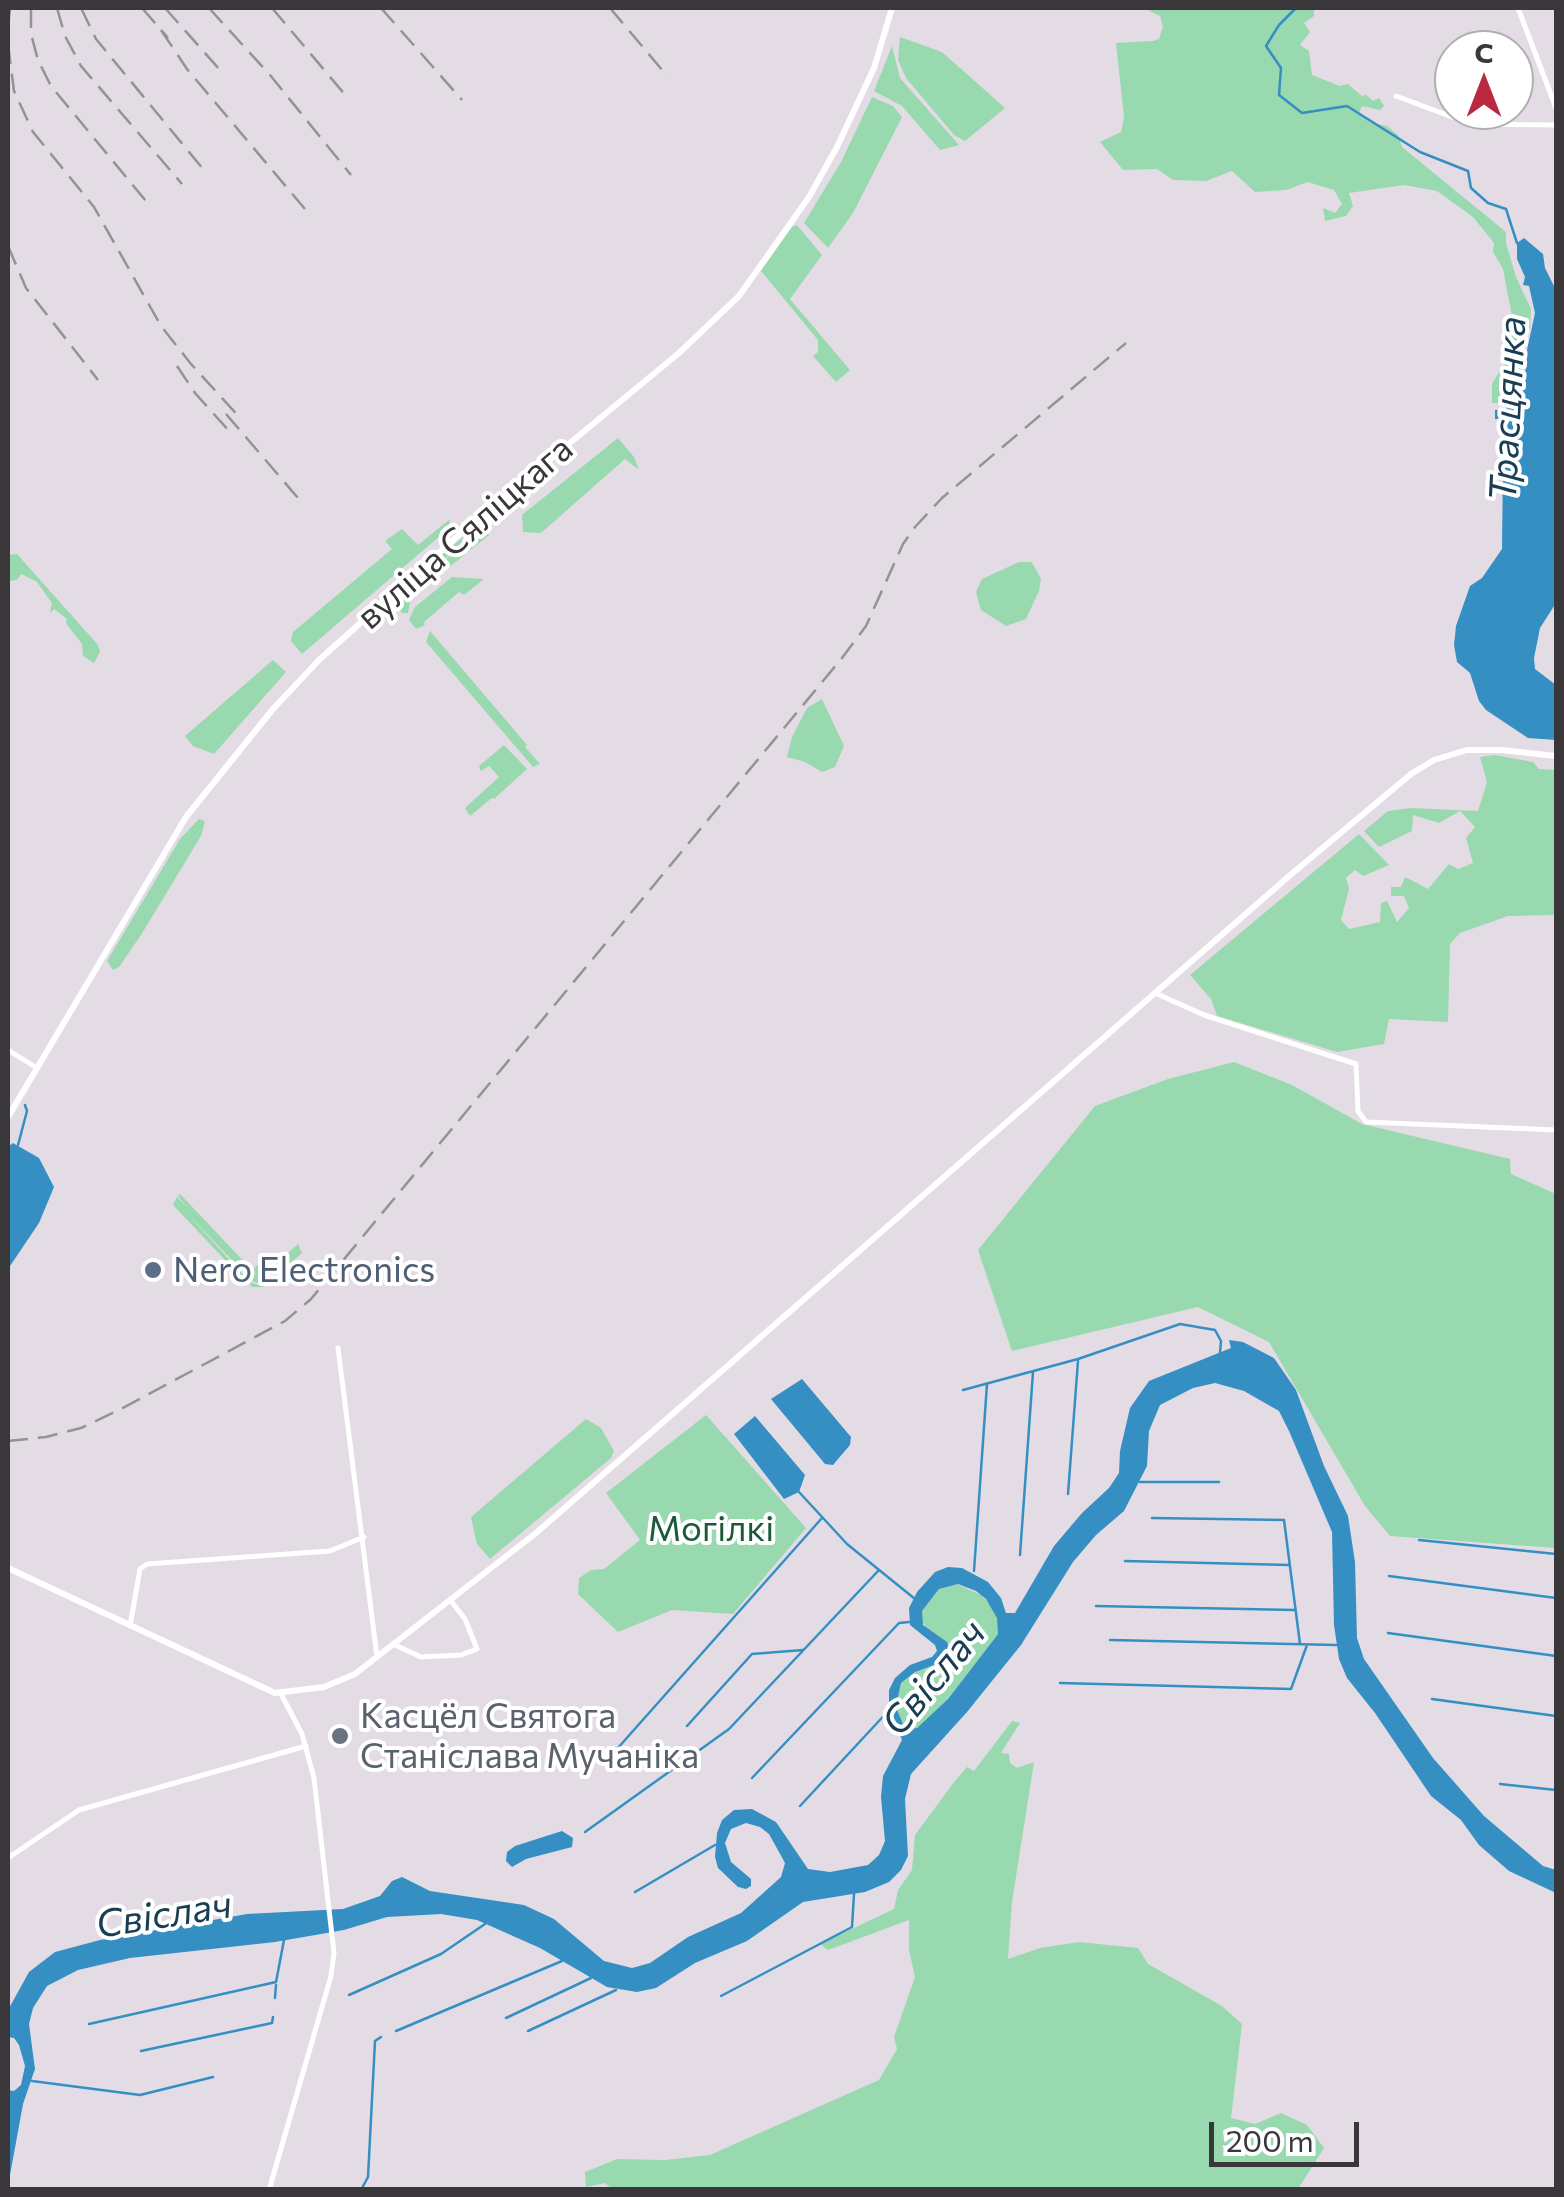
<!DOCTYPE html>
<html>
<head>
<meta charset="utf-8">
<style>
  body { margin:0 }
  #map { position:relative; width:1564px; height:2197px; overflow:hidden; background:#e3dce5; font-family:Commissioner,sans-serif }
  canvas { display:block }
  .frame { position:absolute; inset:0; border:10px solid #39373a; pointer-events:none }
  .north { position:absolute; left:1434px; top:30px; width:100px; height:100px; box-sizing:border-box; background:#fff; border:2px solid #b0afb0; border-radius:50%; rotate:0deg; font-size:28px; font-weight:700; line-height:40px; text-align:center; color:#39373a }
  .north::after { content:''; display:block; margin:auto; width:35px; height:45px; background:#ba293f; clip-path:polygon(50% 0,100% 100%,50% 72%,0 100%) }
  .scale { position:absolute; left:1209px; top:2122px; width:150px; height:45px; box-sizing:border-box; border:5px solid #39373a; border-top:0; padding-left:12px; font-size:30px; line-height:35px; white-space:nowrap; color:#39373a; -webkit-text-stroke:8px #fff; paint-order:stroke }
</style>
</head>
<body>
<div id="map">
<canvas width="1564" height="2197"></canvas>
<div class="frame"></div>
<div class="north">С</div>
<div class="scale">200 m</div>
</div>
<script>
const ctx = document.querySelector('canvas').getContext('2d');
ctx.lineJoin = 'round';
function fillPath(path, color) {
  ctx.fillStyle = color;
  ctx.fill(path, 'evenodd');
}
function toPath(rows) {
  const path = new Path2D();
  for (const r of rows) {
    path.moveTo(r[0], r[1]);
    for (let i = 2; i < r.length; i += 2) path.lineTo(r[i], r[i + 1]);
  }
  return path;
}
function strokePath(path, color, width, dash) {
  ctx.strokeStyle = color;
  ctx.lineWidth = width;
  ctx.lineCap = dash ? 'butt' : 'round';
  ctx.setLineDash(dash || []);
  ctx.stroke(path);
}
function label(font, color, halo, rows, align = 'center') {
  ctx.font = font + ' Commissioner,sans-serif';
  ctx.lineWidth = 8;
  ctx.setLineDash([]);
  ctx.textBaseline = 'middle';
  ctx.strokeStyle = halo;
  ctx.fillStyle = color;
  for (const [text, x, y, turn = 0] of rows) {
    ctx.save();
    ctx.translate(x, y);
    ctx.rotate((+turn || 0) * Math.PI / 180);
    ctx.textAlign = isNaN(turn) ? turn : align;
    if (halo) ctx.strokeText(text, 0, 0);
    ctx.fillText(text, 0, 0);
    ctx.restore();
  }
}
fillPath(toPath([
  [1144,8,1314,8,1314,16,1304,23,1310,32,1300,45,1309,51,1312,75,1340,86,1348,84,1363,97,1365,94,1373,101,1379,98,1384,106,1380,110,1362,106,1359,113,1372,123,1387,126,1398,135,1402,147,1506,232,1506,243,1516,277,1531,309,1530,328,1521,349,1523,362,1501,403,1492,403,1492,384,1513,349,1511,338,1515,332,1503,269,1493,252,1494,243,1473,217,1437,191,1404,185,1349,193,1353,206,1346,216,1325,221,1323,208,1335,213,1342,204,1334,190,1308,182,1286,190,1255,192,1232,171,1206,181,1173,180,1157,169,1123,170,1100,142,1121,132,1124,118,1116,43,1153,41,1159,39,1163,27,1160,16],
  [900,37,942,52,1005,108,965,141,954,135,906,78,898,60],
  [892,46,900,78,959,145,940,150,902,106,874,91],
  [872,97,893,106,902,117,853,213,828,248,804,223,841,162],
  [797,225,822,255,790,299,850,370,836,382,813,356,818,352,818,340,761,271,792,227],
  [618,438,634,457,639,470,625,459,541,533,523,532,522,515],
  [486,518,486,523,471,537,488,524,489,535,411,598,408,613,402,613,395,603,467,541,394,600,394,595],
  [450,519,448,529,302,654,291,641,293,632,392,549,385,541,402,529,418,545],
  [17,554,98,645,100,652,94,663,83,656,82,644,66,623,67,619,54,609,50,613,52,603,37,582,21,574,17,580,8,581,8,555],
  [1019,562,1031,562,1034,566,1041,579,1039,591,1026,619,1006,626,981,610,976,592,982,579],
  [452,577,484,579,464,595,459,592,424,622,425,625,416,629,409,620,415,607],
  [430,631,527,745,525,747,540,764,533,767,426,642],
  [273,660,286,672,214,754,193,746,185,736],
  [822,699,844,746,835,767,822,772,805,762,787,757,792,737,807,708],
  [504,745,527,769,494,799,492,798,470,816,465,808,499,777,489,766,481,771,479,766],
  [1495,755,1533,762,1539,769,1556,770,1556,915,1508,916,1460,933,1450,944,1448,1022,1389,1019,1384,1044,1337,1052,1217,1016,1211,999,1190,975,1359,834,1389,865,1363,876,1355,870,1346,878,1349,889,1341,920,1349,929,1380,922,1381,903,1387,901,1397,922,1409,908,1404,896,1391,896,1391,887,1401,887,1405,877,1428,889,1449,864,1458,869,1473,863,1466,838,1475,827,1460,811,1439,823,1413,815,1412,831,1379,847,1364,831,1388,811,1411,808,1478,811,1487,782,1480,757],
  [199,819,205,821,201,836,141,935,119,967,113,970,107,961,180,839],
  [1234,1062,1292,1085,1362,1124,1510,1159,1511,1174,1556,1194,1556,1548,1390,1536,1365,1506,1269,1342,1198,1307,1012,1351,978,1250,1095,1106,1168,1079],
  [180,1194,252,1270,264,1259,272,1267,298,1244,302,1253,263,1287,252,1287,249,1282,259,1285,279,1267,258,1283,252,1281,185,1211,247,1279,245,1281,173,1205,177,1197,188,1208,178,1196],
  [706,1415,806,1528,733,1614,672,1610,618,1632,578,1594,579,1578,591,1570,604,1569,640,1540,606,1493],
  [586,1419,601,1428,614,1451,611,1458,490,1559,477,1544,471,1517],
  [957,1584,981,1595,990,1604,999,1622,998,1634,948,1699,917,1728,909,1729,903,1724,896,1707,901,1683,915,1672,949,1657,950,1645,926,1628,922,1621,922,1611,939,1589],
  [1012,1721,1020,1723,1001,1753,1009,1754,1010,1763,1017,1768,1034,1762,1012,1902,1008,1959,1040,1948,1079,1942,1138,1948,1148,1964,1222,2006,1242,2024,1231,2118,1255,2124,1281,2113,1307,2125,1324,2148,1298,2189,614,2190,605,2183,586,2187,585,2172,617,2159,665,2160,710,2155,879,2080,897,2049,894,2037,915,1977,909,1950,909,1920,828,1950,820,1944,894,1909,898,1890,912,1870,915,1835,954,1782,967,1767,974,1771]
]), '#99d9af');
fillPath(toPath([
  [1524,238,1543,254,1545,268,1556,290,1556,603,1540,628,1534,658,1535,669,1556,685,1556,740,1528,738,1486,710,1479,701,1470,673,1457,662,1454,645,1456,626,1470,586,1482,578,1502,549,1503,460,1508,444,1504,419,1495,419,1495,410,1506,409,1510,397,1526,369,1527,350,1535,313,1529,286,1523,285,1525,277,1517,259,1517,243],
  [13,1143,39,1158,54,1187,39,1223,8,1269,8,1147],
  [1229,1340,1243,1342,1274,1358,1296,1390,1324,1466,1348,1516,1355,1562,1357,1638,1364,1659,1433,1758,1484,1816,1543,1866,1556,1870,1556,1893,1509,1871,1479,1845,1461,1820,1431,1796,1375,1713,1347,1678,1339,1659,1334,1625,1332,1532,1289,1431,1279,1411,1244,1391,1215,1383,1193,1388,1160,1405,1149,1431,1147,1466,1124,1511,1096,1535,1073,1562,1021,1645,967,1712,911,1774,905,1799,908,1856,901,1870,889,1882,865,1892,803,1902,747,1941,695,1963,656,1988,637,1992,607,1987,540,1948,477,1920,441,1914,387,1917,344,1930,275,1942,130,1958,78,1970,47,1986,33,2008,29,2024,35,2069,23,2104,8,2186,8,2090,14,2091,21,2085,25,2066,19,2045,14,2038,8,2037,8,2010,29,1972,55,1952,100,1940,247,1914,343,1909,380,1896,392,1881,402,1877,430,1891,524,1905,554,1919,604,1961,632,1968,650,1963,688,1937,741,1913,781,1877,785,1863,769,1834,760,1827,746,1823,731,1829,725,1843,731,1862,751,1879,751,1886,746,1889,738,1887,718,1868,715,1857,717,1833,722,1820,734,1810,752,1809,776,1822,808,1869,830,1872,868,1865,879,1855,885,1841,881,1797,883,1776,902,1740,889,1710,889,1690,895,1678,910,1665,932,1657,937,1651,935,1645,910,1625,909,1608,917,1592,935,1572,948,1567,962,1568,988,1582,1001,1598,1006,1613,1015,1613,1054,1546,1082,1513,1109,1488,1119,1473,1120,1451,1130,1408,1149,1381,1231,1348],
  [958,1584,976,1591,986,1599,997,1618,998,1634,948,1699,917,1728,910,1729,903,1724,896,1707,901,1683,915,1672,947,1660,951,1653,947,1642,923,1625,922,1611,939,1589],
  [802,1379,851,1437,850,1445,833,1465,825,1464,771,1399],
  [755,1416,805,1475,799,1492,784,1499,734,1434],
  [562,1831,573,1838,572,1847,526,1859,512,1867,506,1861,507,1852,515,1846]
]), '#358fc3');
strokePath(toPath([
  [1296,8,1279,25,1266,46,1281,68,1279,95,1302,113,1347,106,1420,152,1468,171,1471,188,1488,203,1506,209,1517,243],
  [18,1145,27,1111,25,1105],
  [963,1390,1078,1359,1180,1324,1215,1330,1221,1341,1220,1353],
  [1140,1482,1219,1482],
  [799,1492,847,1544,915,1599],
  [1068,1494,1078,1361],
  [1152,1518,1284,1520,1300,1644],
  [1419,1540,1556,1554],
  [1020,1555,1033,1372],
  [1125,1561,1289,1565],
  [974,1571,987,1384],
  [1389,1576,1556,1598],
  [1096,1606,1294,1610],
  [1388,1633,1556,1656],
  [1110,1640,1336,1645],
  [1060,1683,1291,1689,1307,1645],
  [1432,1699,1556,1716],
  [687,1726,752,1654,803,1650],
  [617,1749,822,1518],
  [752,1778,899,1623,909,1622],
  [1500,1784,1556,1790],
  [800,1806,891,1708],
  [585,1832,729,1729,879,1570],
  [635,1892,715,1845],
  [349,1995,441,1954,485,1924],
  [721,1996,852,1927,854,1894],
  [275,1998,276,1985],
  [506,2018,591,1978],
  [89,2024,276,1982,284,1940],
  [396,2031,562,1961],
  [528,2031,616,1990],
  [141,2051,272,2023,273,2017],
  [32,2081,140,2095,213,2077],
  [361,2190,368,2177,375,2041,381,2037]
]), '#358fc3', 2.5);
strokePath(toPath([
  [1518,8,1556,108],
  [1396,96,1471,124,1556,125],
  [1155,993,1204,1015,1356,1064,1358,1111,1366,1122,1556,1130],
  [8,1050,37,1068],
  [338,1348,377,1657],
  [130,1626,140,1569,147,1564,330,1551,364,1537],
  [395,1645,421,1657,461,1655,477,1649,465,1619,451,1601],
  [8,1858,79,1810,306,1746]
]), '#fff', 5);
strokePath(toPath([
  [269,2190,331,1976,334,1953,314,1778,302,1734,281,1694]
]), '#fff', 5);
strokePath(toPath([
  [8,1117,186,817,273,709,320,659,461,533,679,353,739,296,809,197,837,147,874,68,892,8],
  [8,1568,275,1693,324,1687,355,1674,536,1533,1288,877,1411,774,1434,760,1467,750,1502,750,1556,756]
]), '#fff', 6);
strokePath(toPath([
  [31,8,31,34,38,60,51,86,150,206],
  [57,8,65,36,81,66,182,184],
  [81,8,96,39,203,169],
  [142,8,168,38],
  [165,8,220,70],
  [209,8,270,75,351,175],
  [272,8,347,97],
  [381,8,462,100],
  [610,8,668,77],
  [8,29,10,8],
  [161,30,187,69,310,215],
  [8,44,14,91,33,132,94,207,161,326,191,364,242,420],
  [8,246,26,288,98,380],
  [177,366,195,393,230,432],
  [226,414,298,498],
  [8,1441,46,1437,81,1428,119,1410,285,1321,311,1299,842,658,866,626,903,544,915,527,942,498,1126,343]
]), '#969197', 2.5, [20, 10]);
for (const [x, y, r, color] of [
  [153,1270,10,"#5c6f8a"],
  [340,1736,10,"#6b7280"]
]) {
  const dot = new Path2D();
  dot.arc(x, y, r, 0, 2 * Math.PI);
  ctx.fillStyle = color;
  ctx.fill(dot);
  strokePath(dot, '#fff', 4);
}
label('35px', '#39373a', '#fff', [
  ["вуліца Сяліцкага",465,533,-41]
]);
label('35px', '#4e5e75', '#fff', [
  ["Nero Electronics",173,1270]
], 'left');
label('35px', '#1b5a37', '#fff', [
  ["Могілкі",711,1529]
]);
label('35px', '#5b616d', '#fff', [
  ["Касцёл Святога",360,1716],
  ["Станіслава Мучаніка",360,1756]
], 'left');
label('italic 38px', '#193e54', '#fff', [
  ["Трасцянка",1508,409,-87],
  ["Свіслач",934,1678,-50],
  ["Свіслач",164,1915,-9]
]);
</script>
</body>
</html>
